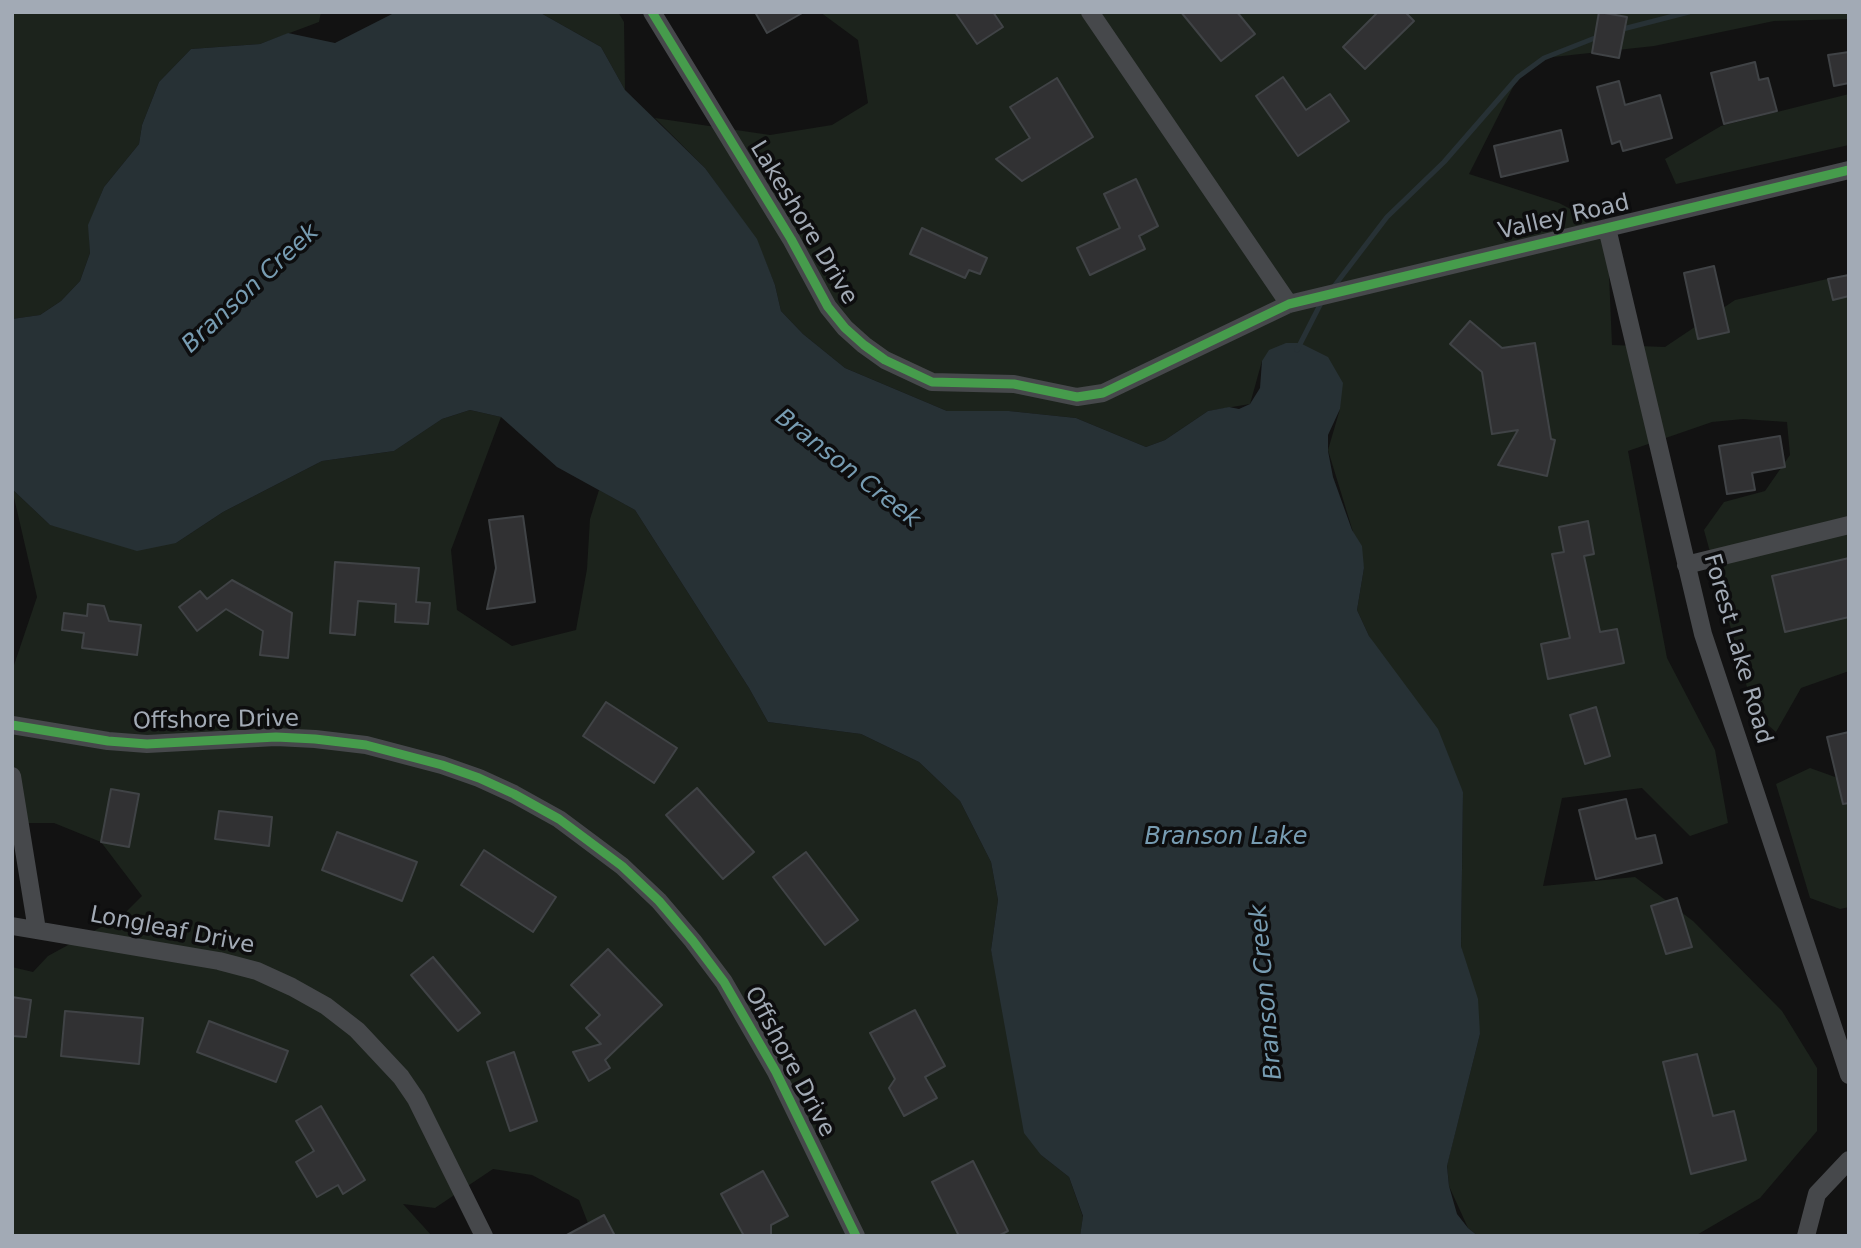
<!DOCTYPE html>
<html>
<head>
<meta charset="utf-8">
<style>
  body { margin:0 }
  #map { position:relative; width:1861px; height:1248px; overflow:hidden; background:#121212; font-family:"DejaVu Sans",sans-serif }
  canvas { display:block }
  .frame { position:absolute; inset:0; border:14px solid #a2aab5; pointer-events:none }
</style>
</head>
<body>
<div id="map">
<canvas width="1861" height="1248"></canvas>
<div class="frame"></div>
</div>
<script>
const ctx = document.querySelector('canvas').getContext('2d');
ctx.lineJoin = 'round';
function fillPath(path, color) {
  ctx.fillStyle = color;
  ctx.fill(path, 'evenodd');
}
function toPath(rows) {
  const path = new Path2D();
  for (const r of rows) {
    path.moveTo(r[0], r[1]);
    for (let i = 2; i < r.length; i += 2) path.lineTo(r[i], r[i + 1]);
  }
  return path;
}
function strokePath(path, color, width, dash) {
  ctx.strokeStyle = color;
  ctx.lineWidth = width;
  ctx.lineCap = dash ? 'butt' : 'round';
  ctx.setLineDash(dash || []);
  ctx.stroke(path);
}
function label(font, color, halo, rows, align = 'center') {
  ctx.font = font + ' "DejaVu Sans",sans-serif';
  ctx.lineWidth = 7;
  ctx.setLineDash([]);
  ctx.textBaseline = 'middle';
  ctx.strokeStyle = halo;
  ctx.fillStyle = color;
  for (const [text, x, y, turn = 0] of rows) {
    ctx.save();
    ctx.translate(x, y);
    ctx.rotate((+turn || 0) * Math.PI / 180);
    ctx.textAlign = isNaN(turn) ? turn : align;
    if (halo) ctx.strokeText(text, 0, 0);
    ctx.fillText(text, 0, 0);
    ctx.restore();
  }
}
fillPath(toPath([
  [12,12,321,12,319,22,260,44,191,49,159,82,142,125,139,144,104,187,89,225,90,253,80,281,61,301,40,315,12,319],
  [539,12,618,12,624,22,625,90,601,47],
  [820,12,1849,12,1849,19,1774,21,1654,46,1544,58,1518,77,1469,174,1559,203,1607,228,1612,345,1665,347,1735,300,1849,274,1849,671,1801,688,1776,732,1754,713,1704,530,1724,502,1765,491,1790,455,1787,422,1743,419,1712,422,1628,451,1667,658,1715,750,1728,823,1690,836,1642,788,1562,798,1543,886,1635,877,1693,921,1782,1011,1817,1068,1817,1131,1760,1198,1695,1236,1478,1236,1468,1228,1449,1186,1447,1165,1480,1034,1461,946,1463,792,1369,636,1357,610,1364,568,1328,450,1340,409,1262,361,1250,404,1208,411,1165,440,1146,447,1076,418,1009,411,947,411,845,368,803,334,781,311,775,285,756,239,705,168,655,118,770,135,832,125,868,103,858,40],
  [1849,94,1849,145,1676,184,1665,159,1721,126],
  [470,410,501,417,451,550,457,610,512,646,576,630,587,569,590,519,599,490,635,510,749,688,768,722,861,734,919,762,960,801,991,862,998,900,991,950,1041,1155,1069,1177,1083,1217,1080,1236,593,1236,579,1200,532,1175,493,1169,435,1208,403,1204,432,1236,12,1236,12,967,33,972,48,956,123,915,142,896,101,842,54,823,12,823,12,671,37,597,12,489,50,525,176,543,223,512,322,461,394,451,442,419],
  [1810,768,1849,782,1849,907,1840,909,1810,898,1776,784]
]), '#1c231c');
fillPath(toPath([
  [396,12,539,12,601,47,625,90,705,168,757,239,775,285,781,311,803,334,845,368,947,411,1009,411,1076,418,1146,447,1165,440,1208,411,1229,407,1239,409,1250,404,1260,388,1262,361,1269,350,1286,343,1300,343,1328,357,1343,383,1340,409,1328,435,1328,451,1333,477,1352,530,1362,546,1364,568,1357,610,1369,636,1438,729,1463,792,1461,946,1478,999,1480,1034,1447,1166,1449,1186,1457,1214,1468,1228,1478,1236,1080,1236,1083,1216,1069,1177,1041,1155,1024,1133,991,950,998,900,991,862,960,801,919,762,861,734,768,722,749,688,635,510,557,467,501,417,470,410,442,419,394,451,322,461,223,512,176,543,137,551,50,525,12,489,12,319,40,315,61,301,80,281,90,253,88,225,104,187,139,144,142,125,159,82,191,49,260,44,288,33,335,43]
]), '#273135');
strokePath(toPath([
  [1619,30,1689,12],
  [1332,289,1387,217,1444,162,1518,77,1544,58,1600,36],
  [1297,350,1321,303]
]), '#273135', 5);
const building = toPath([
  [755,12,804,12,767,33,755,12],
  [955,12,993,12,1003,27,977,44,955,12],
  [1181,12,1237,12,1255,34,1221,61,1181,12],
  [1378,12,1405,12,1414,21,1365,69,1343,47,1378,12],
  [1599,12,1627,17,1619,58,1592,53,1599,12],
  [1849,52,1849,83,1834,86,1828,55,1849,52],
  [1755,62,1759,80,1768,78,1777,111,1724,124,1711,73,1755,62],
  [1283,77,1306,110,1330,94,1349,121,1298,156,1256,96,1283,77],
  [1057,78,1093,137,1022,181,996,159,1030,138,1010,107,1057,78],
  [1619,81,1625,105,1660,95,1672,138,1623,151,1620,141,1612,144,1597,87,1619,81],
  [1561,130,1568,161,1501,177,1494,146,1561,130],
  [1136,179,1158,226,1139,236,1145,249,1090,275,1077,248,1120,228,1104,194,1136,179],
  [922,228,987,258,980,274,969,270,965,278,910,254,922,228],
  [1714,266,1729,332,1698,339,1684,273,1714,266],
  [1849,275,1849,296,1833,300,1828,279,1849,275],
  [1470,321,1502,348,1535,343,1551,439,1555,440,1547,476,1498,465,1518,430,1492,434,1482,372,1450,344,1470,321],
  [1780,436,1785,467,1752,473,1755,490,1727,494,1719,446,1780,436],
  [523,516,535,602,487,609,496,568,489,520,523,516],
  [1588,521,1594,554,1584,556,1600,632,1617,629,1624,663,1548,679,1541,644,1570,638,1552,554,1564,552,1559,527,1588,521],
  [1849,558,1849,617,1785,632,1772,576,1849,558],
  [335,562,419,568,416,602,430,603,428,624,395,622,396,604,358,601,355,635,330,633,335,562],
  [232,580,292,613,288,658,260,655,263,631,226,609,197,631,179,607,200,591,207,599,232,580],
  [88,604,104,606,109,621,141,625,137,655,82,648,84,633,62,630,64,613,87,616,88,604],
  [606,702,677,748,654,783,583,736,606,702],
  [1596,707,1610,756,1585,764,1570,715,1596,707],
  [1849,732,1849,803,1843,804,1827,737,1849,732],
  [697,788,754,852,723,879,666,815,697,788],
  [111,789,139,794,129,847,101,842,111,789],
  [1626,799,1636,839,1655,835,1662,863,1596,879,1579,810,1626,799],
  [219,811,272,817,269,846,215,839,219,811],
  [337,832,417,862,402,901,322,870,337,832],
  [484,850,556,897,533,932,461,885,484,850],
  [806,852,858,920,825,945,773,877,806,852],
  [1677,898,1692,947,1666,954,1651,906,1677,898],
  [608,949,662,1005,605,1060,610,1068,589,1081,573,1052,601,1044,586,1028,600,1015,571,985,608,949],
  [433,957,480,1013,458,1031,411,975,433,957],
  [12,997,31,1000,26,1037,12,1036,12,997],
  [915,1010,945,1066,925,1077,937,1098,904,1116,889,1088,895,1079,870,1033,915,1010],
  [65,1011,143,1018,139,1064,61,1056,65,1011],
  [209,1021,288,1051,276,1082,197,1052,209,1021],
  [514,1052,537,1121,510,1131,487,1062,514,1052],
  [1697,1054,1713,1116,1734,1111,1746,1160,1691,1174,1663,1062,1697,1054],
  [321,1106,365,1180,343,1194,338,1185,317,1197,296,1162,314,1151,296,1121,321,1106],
  [973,1161,1008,1231,998,1236,959,1236,932,1182,973,1161],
  [763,1171,788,1216,771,1225,771,1236,744,1236,721,1194,763,1171],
  [604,1215,615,1236,565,1236,604,1215]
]);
fillPath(building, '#313133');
strokePath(building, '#404346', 2);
strokePath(toPath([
  [652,12,791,239,828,307,845,328,864,345,885,360,932,382,1014,384,1077,397,1103,393,1289,304,1849,170],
  [1090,12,1289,304],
  [1607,228,1703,634,1849,1075],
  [1686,565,1849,525],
  [12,725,108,741,147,744,276,737,315,739,366,745,442,765,479,778,514,794,559,819,622,866,659,901,693,941,724,982,776,1072,856,1236],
  [12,776,37,930],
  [12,926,219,961,257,971,292,987,326,1006,357,1030,401,1077,416,1099,484,1236],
  [1806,1236,1817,1194,1849,1160]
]), '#46484b', 18);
strokePath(toPath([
  [652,12,791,239,828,307,845,328,864,345,885,360,932,382,1014,384,1077,397,1103,393,1289,304,1849,170],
  [12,725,108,741,147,744,276,737,315,739,366,745,442,765,479,778,514,794,559,819,622,866,659,901,693,941,724,982,776,1072,856,1236]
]), '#469c4c', 9);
label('23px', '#a2aab5', '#0d0d0e', [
  ["Valley Road",1564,218,-13],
  ["Lakeshore Drive",803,223,59],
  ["Forest Lake Road",1737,649,74],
  ["Offshore Drive",216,721,-1],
  ["Longleaf Drive",172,931,11],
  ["Offshore Drive",789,1062,62]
]);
label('italic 24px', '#779cb2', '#0d0d0e', [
  ["Branson Creek",251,289,-43],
  ["Branson Creek",847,469,38],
  ["Branson Lake",1226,838],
  ["Branson Creek",1267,992,-95]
]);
</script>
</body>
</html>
